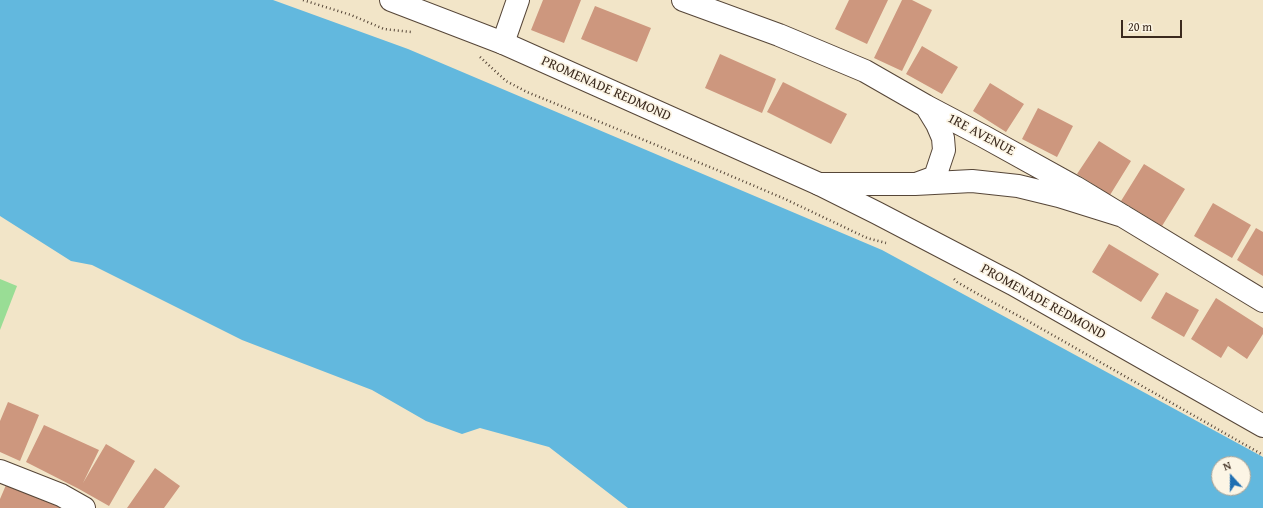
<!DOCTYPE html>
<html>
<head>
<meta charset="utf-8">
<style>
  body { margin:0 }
  #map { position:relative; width:1263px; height:508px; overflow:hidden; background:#f2e5c8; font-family:"Gentium Book Plus",serif }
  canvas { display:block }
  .north { position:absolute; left:1211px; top:456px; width:40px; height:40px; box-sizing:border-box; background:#fcf5e5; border:1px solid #afa495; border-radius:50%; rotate:339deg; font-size:11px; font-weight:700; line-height:16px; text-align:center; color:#3b2a1e }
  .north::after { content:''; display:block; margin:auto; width:14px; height:18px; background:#1f6fb2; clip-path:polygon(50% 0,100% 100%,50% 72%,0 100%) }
  .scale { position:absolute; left:1121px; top:20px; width:61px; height:18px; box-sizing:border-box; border:2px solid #3b2a1e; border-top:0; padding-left:5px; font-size:12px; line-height:14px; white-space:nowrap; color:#3b2a1e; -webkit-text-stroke:3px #fcf5e5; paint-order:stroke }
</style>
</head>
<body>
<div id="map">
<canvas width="1263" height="508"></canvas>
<div class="north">N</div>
<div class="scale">20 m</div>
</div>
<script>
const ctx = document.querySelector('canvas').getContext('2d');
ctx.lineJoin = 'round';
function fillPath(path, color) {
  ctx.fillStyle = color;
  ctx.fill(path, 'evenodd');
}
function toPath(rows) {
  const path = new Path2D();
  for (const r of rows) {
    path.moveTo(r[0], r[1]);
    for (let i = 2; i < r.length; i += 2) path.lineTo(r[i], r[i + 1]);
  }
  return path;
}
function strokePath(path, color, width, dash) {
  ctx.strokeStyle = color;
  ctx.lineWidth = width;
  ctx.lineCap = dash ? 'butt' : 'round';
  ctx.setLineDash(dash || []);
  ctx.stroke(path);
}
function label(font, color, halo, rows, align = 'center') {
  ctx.font = font + ' "Gentium Book Plus",serif';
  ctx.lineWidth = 3.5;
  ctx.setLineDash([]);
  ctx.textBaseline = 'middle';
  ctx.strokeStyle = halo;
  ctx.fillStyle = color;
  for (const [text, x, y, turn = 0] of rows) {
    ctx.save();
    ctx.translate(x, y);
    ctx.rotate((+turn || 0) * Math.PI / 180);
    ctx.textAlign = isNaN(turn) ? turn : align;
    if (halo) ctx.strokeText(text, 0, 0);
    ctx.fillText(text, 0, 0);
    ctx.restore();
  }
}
fillPath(toPath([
  [0,279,17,286,0,330]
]), '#99dd95');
fillPath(toPath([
  [0,0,273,0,408,49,882,250,1263,457,1263,508,628,508,549,447,480,428,462,434,426,421,372,390,242,340,92,265,71,261,0,216],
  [1219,464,1243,464,1243,488,1219,488]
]), '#62b8de');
fillPath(toPath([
  [543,0,581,0,564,43,531,30],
  [849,0,888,0,867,44,835,29],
  [902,0,912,0,932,10,902,71,874,58],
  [595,6,651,28,637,62,581,39],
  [922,46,958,67,942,94,906,74],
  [720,54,776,79,762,113,705,88],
  [783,82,847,114,831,144,767,112],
  [990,83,1024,104,1006,132,973,111],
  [1038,108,1073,126,1057,157,1022,139],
  [1099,141,1131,161,1110,195,1077,174],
  [1144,164,1185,189,1162,226,1121,201],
  [1213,203,1251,225,1232,258,1194,236],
  [1256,228,1263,232,1263,276,1237,260],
  [1109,244,1159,274,1141,302,1092,272],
  [1166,292,1199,310,1184,337,1151,318],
  [1216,298,1263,328,1263,334,1247,359,1228,346,1221,358,1191,339],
  [8,402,39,415,20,461,0,452,0,421],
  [44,425,99,450,83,483,106,444,135,461,109,506,79,489,26,462],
  [155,468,180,486,164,508,127,508],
  [6,485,62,508,0,508,0,499]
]), '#cd977e');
const minor = toPath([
  [503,43,518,0],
  [819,184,877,213,1013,284,1263,426]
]);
const tertiary = toPath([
  [391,0,503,43,819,184,915,184,972,181,1018,186,1059,196,1123,216],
  [683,0,779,35,865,71,926,106,983,136,1075,187,1263,301],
  [916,184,935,177,944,150,943,138,937,124,926,106],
  [0,471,61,495,84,508]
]);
strokePath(minor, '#564638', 24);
strokePath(tertiary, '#564638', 24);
strokePath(toPath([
  [303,0,351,15,384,29,411,32],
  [480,57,506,81,527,92,717,170,785,199,867,238,886,243],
  [954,279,957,282,976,293,1028,321,1263,455]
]), '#564638', 2.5, [1, 3]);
strokePath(minor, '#fff', 22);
strokePath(tertiary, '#fff', 22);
label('14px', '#3b2a1e', '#fcf5e5', [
  ["PROMENADE REDMOND",606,89,24],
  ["1RE AVENUE",981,135,28],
  ["PROMENADE REDMOND",1043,302,29]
]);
</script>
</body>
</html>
